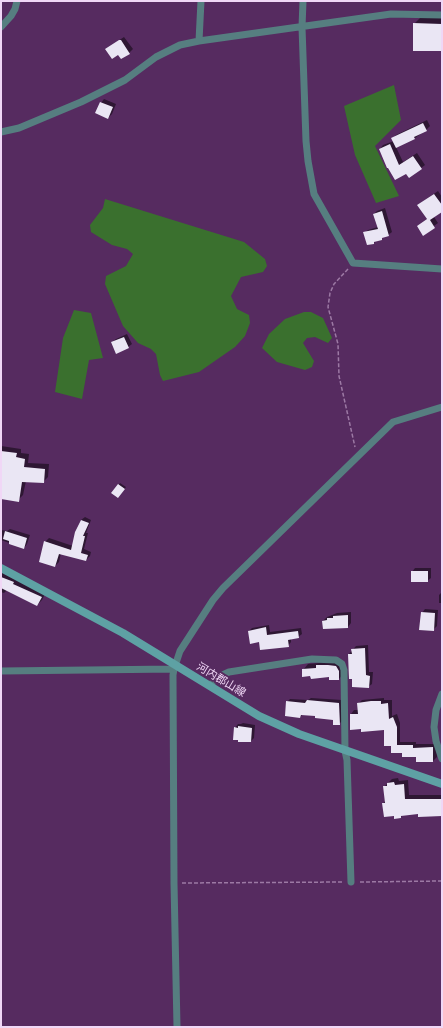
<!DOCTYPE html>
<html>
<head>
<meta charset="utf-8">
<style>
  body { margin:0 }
  #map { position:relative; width:443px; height:1028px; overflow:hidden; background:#562b60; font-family:"Roboto Serif",serif }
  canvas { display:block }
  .frame { position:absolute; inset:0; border:2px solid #f0d7f6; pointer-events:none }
</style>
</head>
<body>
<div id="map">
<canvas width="443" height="1028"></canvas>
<div class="frame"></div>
</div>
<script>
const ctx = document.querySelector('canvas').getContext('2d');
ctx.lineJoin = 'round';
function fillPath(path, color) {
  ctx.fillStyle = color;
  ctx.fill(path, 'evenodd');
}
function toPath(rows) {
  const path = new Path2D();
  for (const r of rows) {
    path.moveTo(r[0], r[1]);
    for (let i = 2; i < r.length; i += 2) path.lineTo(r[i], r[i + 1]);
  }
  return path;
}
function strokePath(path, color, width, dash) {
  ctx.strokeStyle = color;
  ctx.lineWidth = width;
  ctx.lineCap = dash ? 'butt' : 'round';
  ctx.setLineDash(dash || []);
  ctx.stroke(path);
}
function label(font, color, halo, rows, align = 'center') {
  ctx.font = font + ' "Roboto Serif","Noto Sans JP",serif';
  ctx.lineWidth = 4;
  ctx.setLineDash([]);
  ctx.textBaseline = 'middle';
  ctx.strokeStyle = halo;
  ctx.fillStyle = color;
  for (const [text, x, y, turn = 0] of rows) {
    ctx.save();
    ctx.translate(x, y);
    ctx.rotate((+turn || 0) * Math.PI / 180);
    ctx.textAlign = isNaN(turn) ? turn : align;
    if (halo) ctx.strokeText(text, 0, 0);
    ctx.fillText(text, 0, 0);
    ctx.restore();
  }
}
fillPath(toPath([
  [394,85,401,120,375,146,399,196,376,203,355,155,344,106],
  [105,199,244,242,265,259,267,266,263,272,241,277,231,296,237,309,249,315,250,323,245,336,235,347,199,372,163,381,160,375,156,354,151,349,138,343,123,326,105,284,106,276,126,266,133,254,127,249,112,245,91,232,90,225,103,208],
  [74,310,91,313,103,358,89,360,82,399,55,392,63,338],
  [304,312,311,312,323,318,332,338,328,343,315,337,307,338,303,343,314,361,312,367,305,370,277,362,262,348,269,334,285,319]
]), '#3a702e');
fillPath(toPath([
  [422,16,442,17,442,50,414,24],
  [124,37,133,49,129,53,121,58,118,54,106,49],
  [104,99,116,104,112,114,108,118,101,103],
  [427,120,430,126,426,130,415,138,396,147,403,162,417,153,425,165,409,177,380,149,383,145,394,141,392,139,396,135],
  [438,191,442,197,442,211,434,217,438,223,423,234,418,226,427,219,418,205],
  [385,208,392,232,388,235,376,240,374,243,365,233,368,230,378,227,374,214,377,211],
  [127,334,132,344,128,347,112,342,116,339],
  [1,446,21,449,21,453,29,454,28,463,49,464,48,477,43,482,26,481,23,495,18,500,1,498],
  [120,483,126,487,120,495,113,493],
  [85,517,91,520,86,533,88,533,84,549,91,552,90,556,86,560,61,553,59,562,55,566,45,542,49,538,73,546,81,520],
  [10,529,30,535,27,544,24,548,1,540,1,530,7,531],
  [415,568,431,568,431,578,427,581,412,572],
  [1,570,46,592,42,600,37,605,7,590,4,593,1,592],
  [442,592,442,603,439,603,439,595],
  [425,609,438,610,437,626,433,630,422,613],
  [351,612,351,623,348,627,323,621,327,617,337,613],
  [269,625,270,632,301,628,302,634,298,637,291,639,291,642,288,646,260,641,249,631,252,628],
  [368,645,369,672,373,672,372,684,368,687,349,654,356,646],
  [323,660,339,660,344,673,339,679,330,676,311,675,303,670,308,664,319,663],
  [311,698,342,700,342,721,339,724,334,719,316,715,303,714,300,717,287,702,290,699,308,700],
  [384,698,384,700,392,700,392,716,397,714,400,723,400,742,416,742,416,744,436,744,437,757,433,761,403,752,392,745,385,729,362,728,351,714,354,710,359,710,358,704,362,700],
  [243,723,255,725,254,738,251,741,235,728,238,724,241,724],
  [398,778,399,781,408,780,409,795,442,795,442,815,419,813,403,814,401,817,395,815,383,804,385,801,384,787,392,779]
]), '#0007');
fillPath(toPath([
  [413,23,442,24,442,51,413,51],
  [119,40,121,40,130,54,121,59,118,55,112,59,105,49],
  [100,102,113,107,108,119,95,113],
  [423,123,427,131,414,137,415,139,396,148,391,138],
  [390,144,399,165,413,156,422,169,409,178,406,174,395,180,388,168,387,168,379,149],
  [434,194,442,205,442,212,430,220,435,228,423,236,417,226,427,219,417,205],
  [382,211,389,236,382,238,382,240,374,242,374,244,367,245,363,232,378,229,373,214],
  [124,337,129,348,116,354,111,342],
  [1,451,17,453,16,457,25,459,24,467,45,469,44,483,22,482,19,502,1,499],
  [118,484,125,489,118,498,111,493],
  [81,520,89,523,83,536,85,536,81,553,88,555,86,561,59,554,55,567,39,562,44,541,71,550,75,532],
  [5,531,27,538,24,549,9,544,9,541,3,539],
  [411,571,428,571,428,582,411,582],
  [1,577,14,582,13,584,42,597,37,606,1,588],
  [421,612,435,613,434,631,419,630],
  [348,615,348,628,323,629,322,621,327,620,327,618,333,618,333,616],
  [266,627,267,635,298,631,299,638,288,640,289,647,260,650,259,642,250,644,248,631],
  [365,648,366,675,370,676,369,688,352,687,352,679,349,679,348,654,352,654,351,649],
  [316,665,328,665,336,666,339,671,339,680,329,680,329,677,311,679,310,676,302,677,302,669,316,668],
  [307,700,339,703,340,725,333,725,333,720,315,718,315,716,301,715,300,718,285,716,286,701,305,703],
  [371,701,381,701,381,704,388,703,389,719,393,717,397,727,397,745,413,745,413,748,433,747,433,762,416,762,416,757,402,757,402,753,391,753,391,746,384,746,384,730,361,732,361,729,350,730,350,714,358,714,357,703],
  [238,726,252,728,251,742,238,742,238,740,233,740,234,727,238,728],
  [394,782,395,785,404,784,405,799,442,799,442,816,418,817,418,814,401,816,401,818,394,819,394,816,384,817,382,803,385,803,383,786,387,786,387,783]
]), '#eae6f4');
strokePath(toPath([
  [348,269,334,284,330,293,328,307,338,344,339,376,355,447],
  [360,882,442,881],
  [182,883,342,882]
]), '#9c79a4', 1.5, [4, 2]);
strokePath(toPath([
  [303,1,302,27,306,141,308,161,314,194,353,263,442,269],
  [1,27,11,16,15,9,17,1],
  [199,41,201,1],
  [1,132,19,128,81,102,125,80,156,57,180,45,199,41,391,14,442,15],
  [1,671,174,669],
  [210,686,216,678,229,672,312,659,336,660,342,664,344,670,345,751,347,760,351,882],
  [442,694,436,710,434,727,436,741,442,759],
  [177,1027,174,883,173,675,174,669,180,651,213,600,223,588,393,422,442,407]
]), '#567e80', 7);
strokePath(toPath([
  [1,568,123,633,259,716,299,734,442,784]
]), '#5ea1a4', 8);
label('11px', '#f0d7f6', '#562b60', [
  ["河内郡山線",221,680,31]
]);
</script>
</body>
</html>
